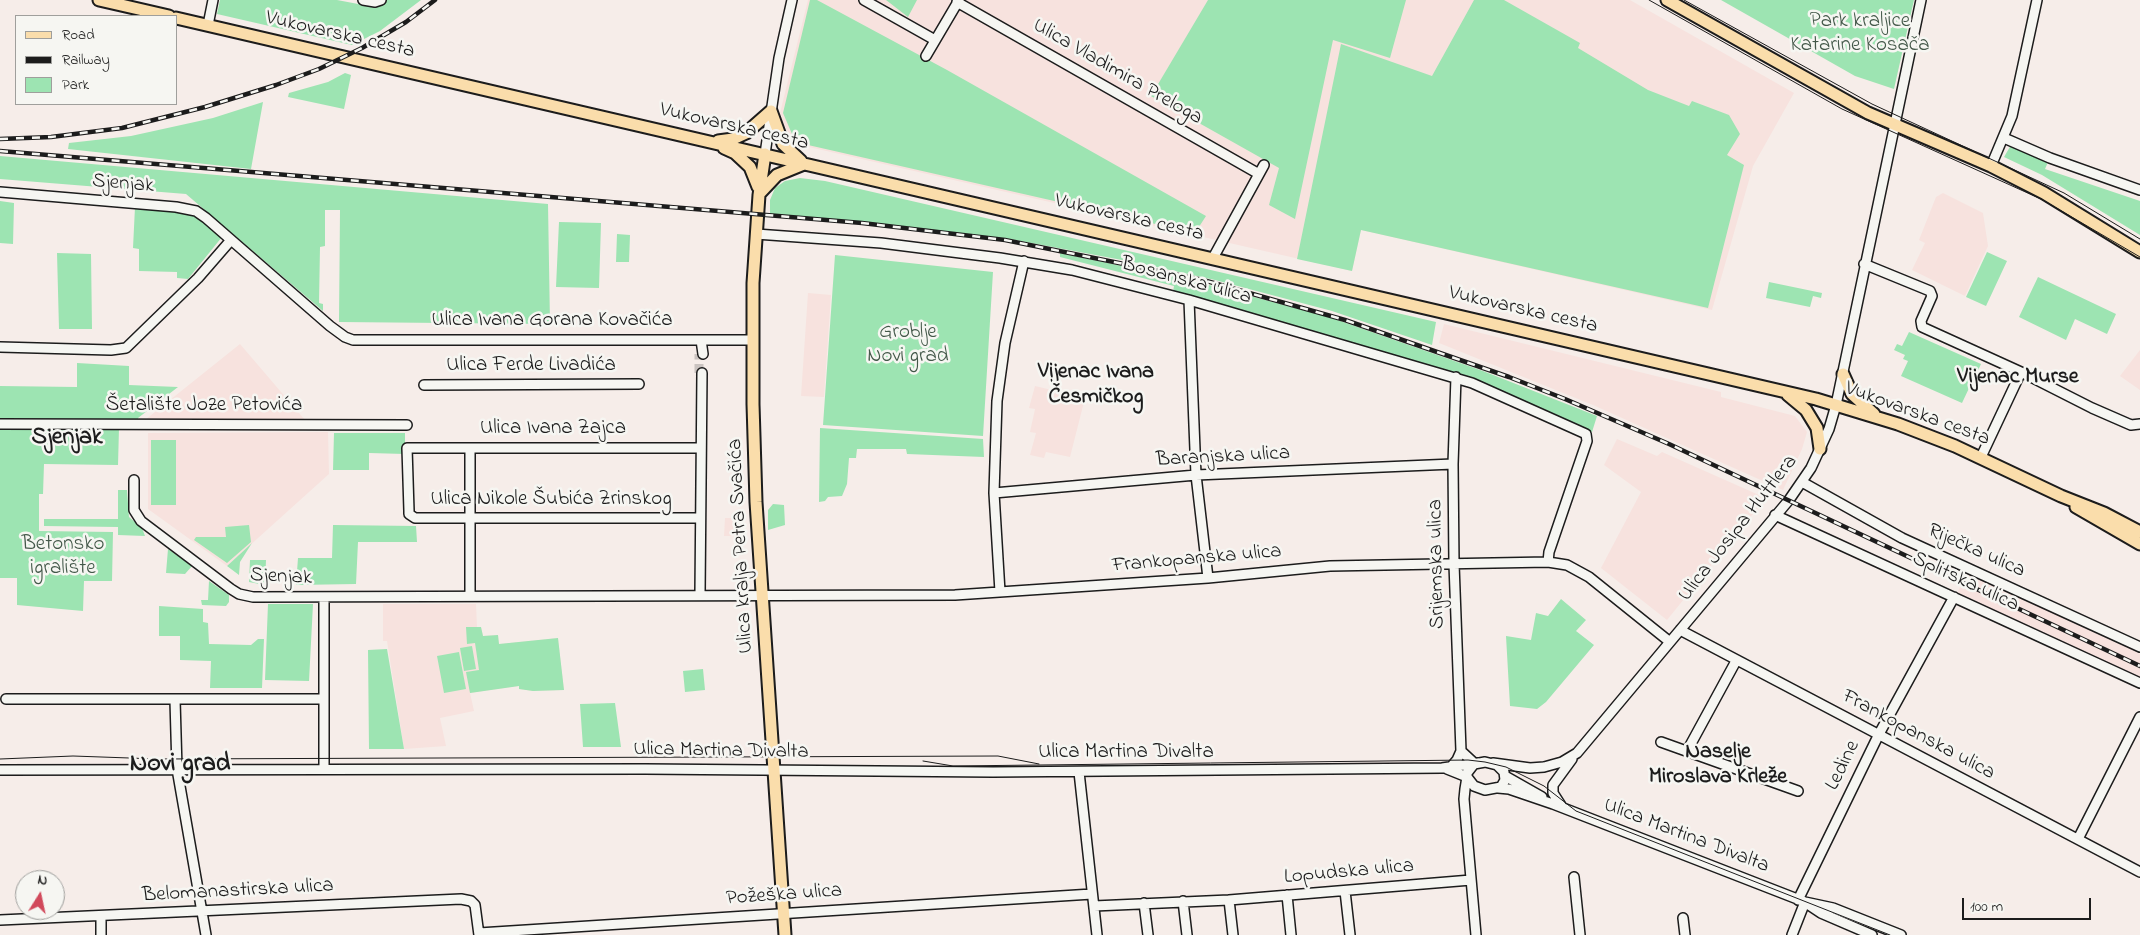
<!DOCTYPE html>
<html>
<head>
<meta charset="utf-8">
<style>
  body { margin:0 }
  #map { position:relative; width:2140px; height:935px; overflow:hidden; background:#f6ede9; font-family:"Indie Flower",sans-serif }
  canvas { display:block }
  .legend { position:absolute; left:15px; top:15px; width:162px; height:90px; box-sizing:border-box; background:#f6f6f2; border:1px solid #9f9f9c; margin:0; padding:6px 9px; list-style:none; font-size:15px; color:#1c1c1c }
  .legend li { display:flex; align-items:center; gap:10px; height:25px }
  .legend b { width:25px; border:1px solid #9f9f9c }
  .north { position:absolute; left:15px; top:870px; width:50px; height:50px; box-sizing:border-box; background:#f6f6f2; border:1px solid #9f9f9c; border-radius:50%; rotate:10deg; font-size:14px; font-weight:700; line-height:20px; text-align:center; color:#1c1c1c }
  .north::after { content:''; display:block; margin:auto; width:18px; height:22px; background:#d1495b; clip-path:polygon(50% 0,100% 100%,50% 72%,0 100%) }
  .scale { position:absolute; left:1962px; top:898px; width:129px; height:22px; box-sizing:border-box; border:2px solid #1c1c1c; border-top:0; padding-left:6px; font-size:15px; line-height:18px; white-space:nowrap; color:#1c1c1c; -webkit-text-stroke:4px #f6f6f2; paint-order:stroke }
</style>
</head>
<body>
<div id="map">
<canvas width="2140" height="935"></canvas>
<ul class="legend">
<li><b style="height:6px;background:#faddab"></b>Road</li>
<li><b style="height:6px;background:#1c1c1c"></b>Railway</li>
<li><b style="height:14px;background:#9de4b2"></b>Park</li>
</ul>
<div class="north">N</div>
<div class="scale">100 m</div>
</div>
<script>
const ctx = document.querySelector('canvas').getContext('2d');
ctx.lineJoin = 'round';
function fillPath(path, color) {
  ctx.fillStyle = color;
  ctx.fill(path, 'evenodd');
}
function toPath(rows) {
  const path = new Path2D();
  for (const r of rows) {
    path.moveTo(r[0], r[1]);
    for (let i = 2; i < r.length; i += 2) path.lineTo(r[i], r[i + 1]);
  }
  return path;
}
function strokePath(path, color, width, dash) {
  ctx.strokeStyle = color;
  ctx.lineWidth = width;
  ctx.lineCap = dash ? 'butt' : 'round';
  ctx.setLineDash(dash || []);
  ctx.stroke(path);
}
function label(font, color, halo, rows, align = 'center') {
  ctx.font = font + ' "Indie Flower",sans-serif';
  ctx.lineWidth = 5;
  ctx.setLineDash([]);
  ctx.textBaseline = 'middle';
  ctx.strokeStyle = halo;
  ctx.fillStyle = color;
  for (const [text, x, y, turn = 0] of rows) {
    ctx.save();
    ctx.translate(x, y);
    ctx.rotate((+turn || 0) * Math.PI / 180);
    ctx.textAlign = isNaN(turn) ? turn : align;
    if (halo) ctx.strokeText(text, 0, 0);
    ctx.fillText(text, 0, 0);
    ctx.restore();
  }
}
fillPath(toPath([
  [808,0,1630,0,1794,93,1753,166,1712,310,1361,230,1352,271,809,147,793,140,779,117],
  [1943,193,1983,213,1988,246,1965,296,1912,270,1925,243,1919,240,1936,197],
  [808,293,831,295,824,397,801,396],
  [1444,324,1721,392,1721,397,1795,416,1807,432,1802,449,1783,490,1593,405,1439,343],
  [240,344,305,420,145,420],
  [2140,350,2140,390,2120,376],
  [1035,386,1085,398,1070,457,1046,452,1044,458,1030,455,1036,433,1030,432,1035,409,1029,408],
  [328,432,329,474,227,566,148,509,148,433],
  [1617,439,1657,456,1662,452,1768,499,1752,515,1667,620,1601,568,1641,492,1604,465],
  [725,518,742,518,742,536,724,536],
  [1968,572,2140,651,2140,680,1957,593],
  [383,604,476,604,477,627,481,627,483,636,498,635,499,644,558,638,564,690,533,691,519,689,519,686,470,693,474,711,440,718,446,746,404,749,387,641,383,641]
]), '#f7e2de');
fillPath(toPath([
  [220,0,337,0,374,7,385,0,421,0,380,31,352,45,217,14],
  [810,0,817,0,947,70,1206,216,1195,233,808,145,792,134,783,113],
  [886,0,917,0,908,17],
  [1208,0,1406,0,1390,58,1333,40,1295,219,1269,205,1279,168,1151,96],
  [1474,0,1504,0,1580,43,1578,48,1648,90,1689,106,1692,101,1729,115,1740,134,1727,155,1744,165,1708,308,1361,230,1352,271,1297,259,1341,44,1432,76],
  [1721,0,1914,0,1894,89,1855,76],
  [345,73,351,75,344,109,288,97,289,93,328,82],
  [263,102,251,169,68,149,69,143,131,136,213,118],
  [2011,145,2048,162,2045,169,2140,201,2140,235,2042,175,2004,157],
  [0,156,548,204,550,324,339,322,340,210,325,210,325,246,320,247,319,303,323,304,323,311,186,194,0,179],
  [800,178,825,181,1436,322,1432,345,1332,311,1215,280,1138,263,1010,239,770,214,770,200,775,188,785,181],
  [0,201,14,203,13,244,0,243],
  [135,207,176,211,199,216,222,237,188,279,177,278,177,272,139,271,139,249,133,248],
  [559,222,601,223,599,288,556,287],
  [617,234,630,235,629,262,616,262],
  [1987,252,2007,261,1986,306,1966,297],
  [57,253,91,254,92,329,59,329],
  [1060,253,1194,281,1329,317,1483,371,1597,416,1592,432,1479,382,1440,368,1173,292,1174,286,1060,257],
  [835,255,993,272,983,436,823,425],
  [2038,277,2116,314,2107,334,2075,319,2066,340,2019,317],
  [1769,282,1822,293,1821,298,1813,296,1810,307,1766,298],
  [1909,332,1981,364,1974,379,1976,381,1974,385,1971,384,1962,403,1901,376,1908,361,1903,359,1905,355,1894,350,1897,344,1902,346],
  [77,363,129,366,129,385,178,387,138,418,138,424,0,422,0,386,77,387],
  [0,426,119,428,118,465,44,464,43,494,39,494,39,531,113,532,112,581,84,581,83,611,17,605,17,578,0,578],
  [820,428,983,439,984,457,907,454,906,449,857,449,856,458,849,458,847,484,842,496,828,497,825,501,819,502],
  [334,433,405,433,405,454,369,453,369,470,333,470],
  [151,440,176,440,176,505,151,505],
  [118,490,127,490,129,517,142,528,145,536,118,535,118,527,44,526,44,519,118,519],
  [773,504,784,505,785,525,768,530,768,510],
  [249,525,251,542,227,563,194,540,196,537,226,537,225,527],
  [333,525,416,526,417,542,358,542,356,584,296,585,298,558,332,558],
  [252,543,240,562,239,575,227,566],
  [168,549,192,566,185,574,166,573],
  [250,560,266,560,265,585,249,582],
  [209,581,229,595,229,602,226,606,202,605,201,600,208,600],
  [1561,599,1586,620,1576,631,1594,645,1546,702,1537,709,1510,706,1506,636,1531,640,1536,613,1548,616],
  [268,604,313,604,309,681,265,680],
  [159,606,203,609,203,622,208,623,209,644,251,645,258,639,264,639,262,688,210,688,211,661,180,660,180,636,159,636],
  [466,627,481,627,483,636,498,635,499,644,558,638,564,690,533,691,519,689,519,686,470,693,466,672,479,670,475,643,467,644],
  [472,646,476,669,464,671,460,648],
  [387,649,404,749,369,749,368,650],
  [459,652,466,689,444,693,437,656],
  [703,669,705,690,685,692,683,671],
  [615,703,621,747,583,747,580,704]
]), '#9de4b2');
strokePath(toPath([
  [699,373,699,354]
]), '#cac3c0', 9, [9, 4.5]);
const minor = toPath([
  [363,0,375,2,381,0],
  [864,0,935,40],
  [957,2,1259,174],
  [208,25,213,0],
  [926,56,959,0],
  [2004,138,2050,158,2140,190],
  [765,154,779,58,792,0],
  [1991,166,2012,116,2037,0],
  [0,192,176,207,196,211,206,218,330,326,345,337,353,340,752,340],
  [756,234,881,243,1000,258,1072,270,1189,300,1472,383,1586,434,1587,441,1549,552,1548,562],
  [1213,258,1264,165],
  [1864,264,1930,291,1932,296,1921,321,1922,327,2021,372,2092,408,2131,425,2140,424],
  [1189,300,1196,475,1208,578],
  [701,340,703,354],
  [0,347,111,350,126,348,198,278,231,240],
  [1456,377,1453,464,1454,564,1461,751],
  [424,385,639,384],
  [0,424,407,425],
  [1981,457,2021,372],
  [134,480,134,510,141,521,231,589,239,594,253,597,955,595,1208,578,1330,566,1548,562,1567,565,1589,577,1670,642],
  [1802,482,1902,538,2140,647],
  [994,493,1196,475,1453,464],
  [1775,515,2140,683],
  [699,518,415,518,409,514,409,511,407,448,700,448],
  [1000,592,994,493,997,401,1005,343,1024,261],
  [700,594,702,373],
  [470,596,470,448],
  [1680,630,2140,872],
  [6,699,324,699],
  [175,700,177,769,206,935],
  [1661,742,1798,791],
  [1687,751,1736,661],
  [1493,763,1530,768,1544,767,1562,762,1577,753,1789,500,1811,468,1829,429,1836,405,1921,0],
  [1451,767,1457,760,1461,751,1474,763],
  [324,769,324,597],
  [1447,769,1467,777,1474,786,1485,790,1501,787,1505,780,1504,772,1497,765,1485,762,1474,764,1467,773,1467,777,1465,789,1464,799,1466,822,1476,935],
  [0,770,645,769,993,772,1442,768,1478,763],
  [1079,772,1097,935],
  [1505,776,1542,797],
  [1498,788,1509,789,1553,804,1805,902,1833,908,1901,935],
  [1562,807,1553,793,1553,785,1572,759],
  [2078,839,2140,717],
  [1574,877,1580,935],
  [1345,891,1350,935],
  [1287,895,1291,935],
  [1229,900,1233,935],
  [1798,900,1879,734,1954,597],
  [1183,901,1187,935],
  [1144,903,1148,935],
  [1806,903,1821,913,1872,935],
  [1094,906,1229,900,1471,880],
  [101,916,101,935],
  [1683,918,1685,935],
  [0,920,461,899,471,901,475,905,479,935],
  [479,933,1092,894],
  [1792,935,1805,902]
]);
const major = toPath([
  [99,0,169,16],
  [1667,0,1868,113,1991,166,2044,193,2140,252],
  [176,18,1816,399,1898,424,1955,446,2061,496,2104,513,2140,532],
  [771,111,783,144,801,161],
  [718,141,733,139,746,133,771,111],
  [724,148,735,153,750,167,758,187],
  [765,154,759,195,753,283,753,404,756,502,785,935],
  [760,193,777,175,804,164],
  [1843,374,1852,394,1874,414],
  [1788,395,1806,410,1817,428,1820,449],
  [2076,507,2140,544]
]);
strokePath(minor, '#1c1c1c', 12);
strokePath(major, '#1c1c1c', 15);
strokePath(minor, '#f6f6f2', 9);
strokePath(major, '#faddab', 11);
strokePath(toPath([
  [1649,0,1842,109,2041,199,2140,257],
  [1684,0,1872,104,2064,193,2140,239],
  [0,759,73,756,158,759,998,756,1039,764],
  [923,761,953,766,1468,760,1485,762,1506,767,1544,786,1576,811,1890,935]
]), '#1c1c1c', 1);
const rail = toPath([
  [0,139,51,137,122,128,205,107,276,85,319,69,362,48,406,22,435,0],
  [0,151,862,223,1005,240,1203,280,1345,320,1509,377,1565,399,1669,444,2140,666]
]);
strokePath(rail, '#1c1c1c', 4.5);
strokePath(rail, '#f6f6f2', 2.5, [8]);
label('21px', '#435849', '#f6f6f2', [
  ["Park kraljice",1860,23],
  ["Katarine Kosača",1860,47],
  ["Groblje",908,334],
  ["Novi grad",908,358],
  ["Betonsko",63,546],
  ["igralište",63,570]
]);
label('21px', '#1c1c1c', '#f6f6f2', [
  ["Vukovarska cesta",340,36,13],
  ["Ulica Vladimira Preloga",1117,73,30],
  ["Vukovarska cesta",734,128,13],
  ["Sjenjak",123,185,5],
  ["Vukovarska cesta",1129,219,13],
  ["Bosanska ulica",1186,282,15],
  ["Vukovarska cesta",1523,311,13],
  ["Ulica Ivana Gorana Kovačića",552,322],
  ["Ulica Ferde Livadića",531,367],
  ["Šetalište Joze Petovića",204,407],
  ["Vukovarska cesta",1917,415,20],
  ["Ulica Ivana Zajca",553,430],
  ["Baranjska ulica",1223,458,-3],
  ["Ulica Nikole Šubića Zrinskog",551,501],
  ["Ulica Josipa Huttlera",1739,529,-52],
  ["Ulica kralja Petra Svačića",742,546,-93],
  ["Riječka ulica",1976,552,24],
  ["Frankopanska ulica",1197,560,-5],
  ["Srijemska ulica",1438,564,-91],
  ["Sjenjak",281,578,3],
  ["Splitska ulica",1965,583,25],
  ["Frankopanska ulica",1918,736,28],
  ["Ulica Martina Divalta",721,752,1],
  ["Ulica Martina Divalta",1126,754],
  ["Ledine",1844,766,-64],
  ["Ulica Martina Divalta",1686,837,21],
  ["Lopudska ulica",1349,873,-5],
  ["Belomanastirska ulica",238,892,-3],
  ["Požeška ulica",784,896,-4]
]);
label('bold 22px', '#1c1c1c', '#f6f6f2', [
  ["Vijenac Ivana",1096,373],
  ["Česmičkog",1096,398],
  ["Vijenac Murse",2018,378],
  ["Naselje",1718,753],
  ["Miroslava Krleže",1718,778]
]);
label('bold 24px', '#1c1c1c', '#f6f6f2', [
  ["Sjenjak",67,439]
]);
label('bold 26px', '#1c1c1c', '#f6f6f2', [
  ["Novi grad",180,766]
]);
</script>
</body>
</html>
